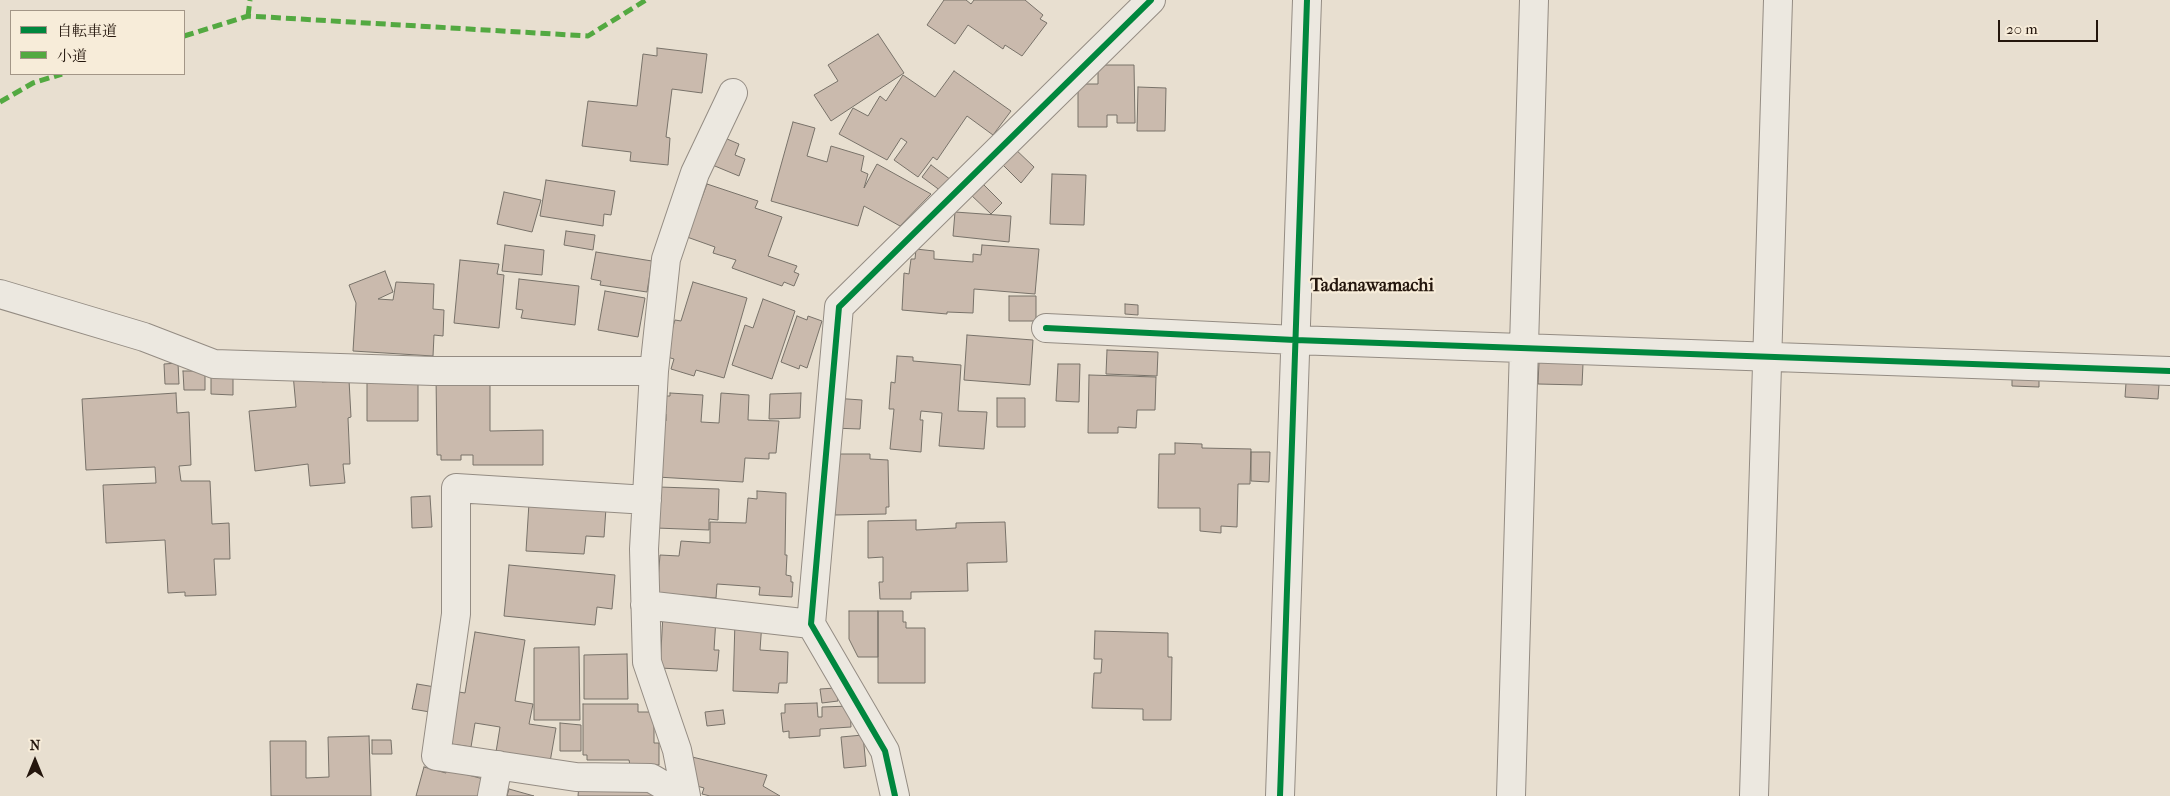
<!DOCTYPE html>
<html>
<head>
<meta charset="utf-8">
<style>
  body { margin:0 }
  #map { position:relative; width:2170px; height:796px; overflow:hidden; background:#e8dfd0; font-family:"IM FELL French Canon","Noto Serif JP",serif }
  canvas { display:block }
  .legend { position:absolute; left:10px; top:10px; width:175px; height:65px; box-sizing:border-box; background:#f7ecd9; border:1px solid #a39687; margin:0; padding:6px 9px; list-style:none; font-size:15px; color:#24160d }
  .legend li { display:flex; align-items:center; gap:10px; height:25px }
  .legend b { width:25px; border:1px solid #a39687 }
  .north { position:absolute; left:10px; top:736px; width:50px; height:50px; -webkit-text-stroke:4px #f7ecd9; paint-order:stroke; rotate:0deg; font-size:14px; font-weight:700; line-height:20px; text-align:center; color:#24160d }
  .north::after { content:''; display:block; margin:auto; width:18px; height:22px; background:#24160d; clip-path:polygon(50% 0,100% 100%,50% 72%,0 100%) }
  .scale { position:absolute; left:1998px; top:20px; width:100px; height:22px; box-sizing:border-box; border:2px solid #24160d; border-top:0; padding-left:6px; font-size:15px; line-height:18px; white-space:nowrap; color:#24160d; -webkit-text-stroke:4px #f7ecd9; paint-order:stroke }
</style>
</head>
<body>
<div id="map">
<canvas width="2170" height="796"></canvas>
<ul class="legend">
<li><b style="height:6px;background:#00873e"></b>自転車道</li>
<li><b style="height:6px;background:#53a941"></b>小道</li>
</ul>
<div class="north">N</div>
<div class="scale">20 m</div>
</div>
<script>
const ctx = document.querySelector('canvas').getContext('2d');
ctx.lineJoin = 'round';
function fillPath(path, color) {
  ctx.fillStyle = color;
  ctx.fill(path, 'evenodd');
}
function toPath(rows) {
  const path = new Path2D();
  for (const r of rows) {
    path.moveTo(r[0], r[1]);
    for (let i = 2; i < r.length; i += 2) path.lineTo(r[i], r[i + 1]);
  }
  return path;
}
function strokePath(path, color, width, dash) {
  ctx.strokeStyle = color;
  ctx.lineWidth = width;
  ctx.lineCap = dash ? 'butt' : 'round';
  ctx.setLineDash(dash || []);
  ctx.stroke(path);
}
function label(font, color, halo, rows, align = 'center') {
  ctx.font = font + ' "IM FELL French Canon",serif';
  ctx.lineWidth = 4.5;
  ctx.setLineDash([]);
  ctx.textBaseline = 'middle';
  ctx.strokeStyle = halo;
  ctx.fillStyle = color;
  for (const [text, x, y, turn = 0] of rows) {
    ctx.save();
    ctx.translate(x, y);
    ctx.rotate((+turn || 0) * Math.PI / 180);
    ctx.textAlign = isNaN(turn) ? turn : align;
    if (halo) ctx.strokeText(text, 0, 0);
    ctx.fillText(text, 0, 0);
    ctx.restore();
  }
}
const building = toPath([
  [944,0,966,0,971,4,974,0,1025,0,1043,15,1040,19,1047,23,1022,56,1005,45,1003,49,968,25,955,44,927,25,944,0],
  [878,34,904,73,831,121,814,95,838,81,828,65,878,34],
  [657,48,707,54,702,93,672,89,666,137,670,138,668,165,630,161,631,152,582,146,588,101,637,106,643,54,657,56,657,48],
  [1098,65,1134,65,1135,123,1117,123,1117,115,1107,115,1107,127,1078,127,1078,84,1098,84,1098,65],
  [954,71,1011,111,993,135,967,116,937,160,933,157,918,177,894,160,907,142,901,138,887,160,839,134,853,108,868,116,880,96,886,101,903,75,935,97,954,71],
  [1138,87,1166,88,1165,131,1137,131,1138,87],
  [793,122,815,128,807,156,827,162,831,146,864,156,861,171,868,174,864,188,877,164,931,194,900,226,864,206,858,226,771,201,793,122],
  [720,136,739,144,735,155,745,159,739,176,710,164,720,136],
  [1012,146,1034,167,1021,183,998,160,1012,146],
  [931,165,951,180,941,191,922,177,931,165],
  [1052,174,1086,175,1084,225,1050,224,1052,174],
  [546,180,615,191,611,215,604,214,603,226,540,216,546,180],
  [981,182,1002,203,991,214,970,194,981,182],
  [707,184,758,201,755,208,782,217,768,256,797,266,794,272,799,274,794,286,784,282,782,286,732,268,736,260,713,253,715,247,687,237,707,184],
  [504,192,541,200,532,232,497,224,504,192],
  [955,212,1011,216,1009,242,953,236,955,212],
  [566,231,595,235,593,250,564,245,566,231],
  [505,245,544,250,542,275,502,271,505,245],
  [982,245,1039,249,1035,294,974,289,973,313,947,312,947,314,902,310,904,273,909,274,911,259,915,259,916,249,934,251,934,259,973,262,973,254,981,255,982,245],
  [596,252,652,261,647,292,600,285,601,281,591,279,596,252],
  [460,260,499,264,497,274,504,275,499,328,454,323,460,260],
  [385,271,393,292,378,299,393,300,396,282,434,284,433,309,444,310,443,336,434,335,433,356,353,351,356,303,349,285,385,271],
  [519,279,579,286,575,325,521,318,523,310,516,309,519,279],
  [693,282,747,298,724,378,696,370,694,376,671,369,674,359,664,356,675,320,681,321,693,282],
  [605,291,645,298,638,337,598,330,605,291],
  [1009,296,1036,296,1036,321,1009,321,1009,296],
  [763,299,795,311,772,379,732,365,745,325,753,328,763,299],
  [1125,304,1138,305,1138,315,1125,314,1125,304],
  [797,316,807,320,808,316,822,321,807,368,800,365,799,369,781,362,797,316],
  [967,335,1033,340,1030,385,964,380,967,335],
  [1107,350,1158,352,1157,376,1106,374,1107,350],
  [897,356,913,357,913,361,961,365,958,411,987,412,984,449,939,446,942,413,921,411,920,420,923,420,921,452,890,449,894,409,889,409,891,382,895,383,897,356],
  [1539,362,1583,364,1582,385,1538,384,1539,362],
  [178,363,179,384,165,384,164,364,178,363],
  [1058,364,1080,364,1079,402,1056,401,1058,364],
  [183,371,205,371,205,390,184,390,183,371],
  [321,371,322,382,349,380,351,417,348,418,350,464,343,464,345,483,310,486,308,464,255,471,249,411,296,407,293,374,321,371],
  [211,374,233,374,233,395,211,394,211,374],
  [436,375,490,375,490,431,543,430,543,465,473,465,473,455,461,455,461,460,441,460,441,455,437,455,436,375],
  [1089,375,1156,377,1155,410,1137,410,1136,428,1118,427,1118,433,1088,433,1089,375],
  [418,376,418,421,367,421,367,377,418,376],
  [2012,378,2039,379,2039,387,2012,386,2012,378],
  [2126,383,2159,385,2158,399,2125,397,2126,383],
  [176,393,177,413,189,412,191,465,179,466,181,481,210,481,212,524,229,523,230,559,214,559,216,595,185,596,185,592,168,593,165,540,106,543,103,485,156,483,155,467,86,470,82,399,176,393],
  [670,393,703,395,701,422,719,423,721,393,749,395,748,420,779,421,776,453,769,453,769,459,745,458,743,482,657,477,661,420,666,421,666,414,662,414,663,396,670,396,670,393],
  [801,393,800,418,769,419,770,394,801,393],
  [833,398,862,400,860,429,832,428,833,398],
  [997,398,1025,398,1025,427,997,427,997,398],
  [1175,443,1202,444,1202,448,1251,449,1250,484,1238,484,1237,527,1221,526,1221,533,1200,531,1200,508,1158,508,1159,454,1175,454,1175,443],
  [1251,452,1270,452,1269,482,1251,481,1251,452],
  [836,454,870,454,870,459,888,460,889,507,886,507,886,514,835,515,836,454],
  [659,487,719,489,718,520,709,519,709,530,656,528,659,487],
  [757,491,786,493,785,555,787,555,786,575,791,576,791,582,793,582,792,597,759,595,760,587,717,584,716,598,657,593,660,555,679,556,681,541,710,543,710,522,746,523,748,498,757,499,757,491],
  [430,496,432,527,412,528,411,497,430,496],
  [529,503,606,508,604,537,586,536,584,554,526,551,529,503],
  [916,520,916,530,956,528,956,523,1005,522,1007,562,967,563,968,591,911,592,911,599,880,599,879,582,883,582,883,557,868,558,868,521,916,520],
  [509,565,615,575,612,609,597,607,595,625,504,616,509,565],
  [849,611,878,611,878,657,858,657,849,639,849,611],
  [878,611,903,611,903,622,906,622,906,628,925,628,925,683,878,683,878,611],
  [663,614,716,618,714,650,719,650,717,671,660,668,663,614],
  [735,621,762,622,760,650,788,652,787,683,779,683,778,693,733,691,735,621],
  [1095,631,1168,633,1168,657,1172,657,1171,720,1143,720,1143,709,1092,708,1094,673,1101,673,1102,659,1094,659,1095,631],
  [475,632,525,640,515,701,533,704,529,724,556,728,550,762,496,752,500,727,475,723,471,747,451,744,459,692,465,693,475,632],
  [579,647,580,720,534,720,534,648,579,647],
  [627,654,628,699,584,699,584,655,627,654],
  [417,684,441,688,436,713,412,709,417,684],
  [836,688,838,701,822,703,820,689,836,688],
  [817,703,818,717,822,717,822,707,850,706,851,727,820,729,820,736,789,738,789,731,783,732,781,713,785,713,785,704,817,703],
  [583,704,638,704,638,712,654,712,654,743,659,743,659,765,630,765,629,760,587,760,587,755,583,755,583,704],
  [723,710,725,724,707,726,705,712,723,710],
  [560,723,581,725,581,751,560,751,560,723],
  [863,735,866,766,844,768,841,737,863,735],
  [369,736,371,796,271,796,270,741,306,741,306,778,329,777,328,737,369,736],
  [372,740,391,740,392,754,372,754,372,740],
  [688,756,767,775,763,786,780,796,710,796,702,794,704,788,690,784,688,756],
  [424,767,446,773,446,769,487,780,483,796,416,796,424,767],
  [579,785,656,789,655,796,578,796,579,785],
  [509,789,534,796,507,796,509,789]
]);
fillPath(building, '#cabaad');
strokePath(building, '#787269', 1);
const minor = toPath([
  [0,294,144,337,214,364,434,371,654,371],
  [1046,328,1295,340,2170,371],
  [647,500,456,488,456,614,436,756,576,777,651,778,682,796],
  [645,605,811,624],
  [492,796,498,765],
  [686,796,677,750,647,662,644,549,654,371,666,259,695,173,733,93],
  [895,796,885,751,811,624,839,307,1151,0],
  [1280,796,1307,0],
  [1511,796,1534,0],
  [1754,796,1778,0]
]);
strokePath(minor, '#948c83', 30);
strokePath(minor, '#ece8e0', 28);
strokePath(toPath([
  [248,16,250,0],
  [184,36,248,16,588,36,646,0],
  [0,102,33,83,62,74]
]), '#53a941', 5, [10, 5]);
strokePath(toPath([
  [1046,328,1295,340,2170,371],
  [895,796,885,751,811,624,839,307,1151,0],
  [1280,796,1307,0]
]), '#00873e', 6);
label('bold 18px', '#24160d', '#f7ecd9', [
  ["Tadanawamachi",1372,287]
]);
</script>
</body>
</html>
